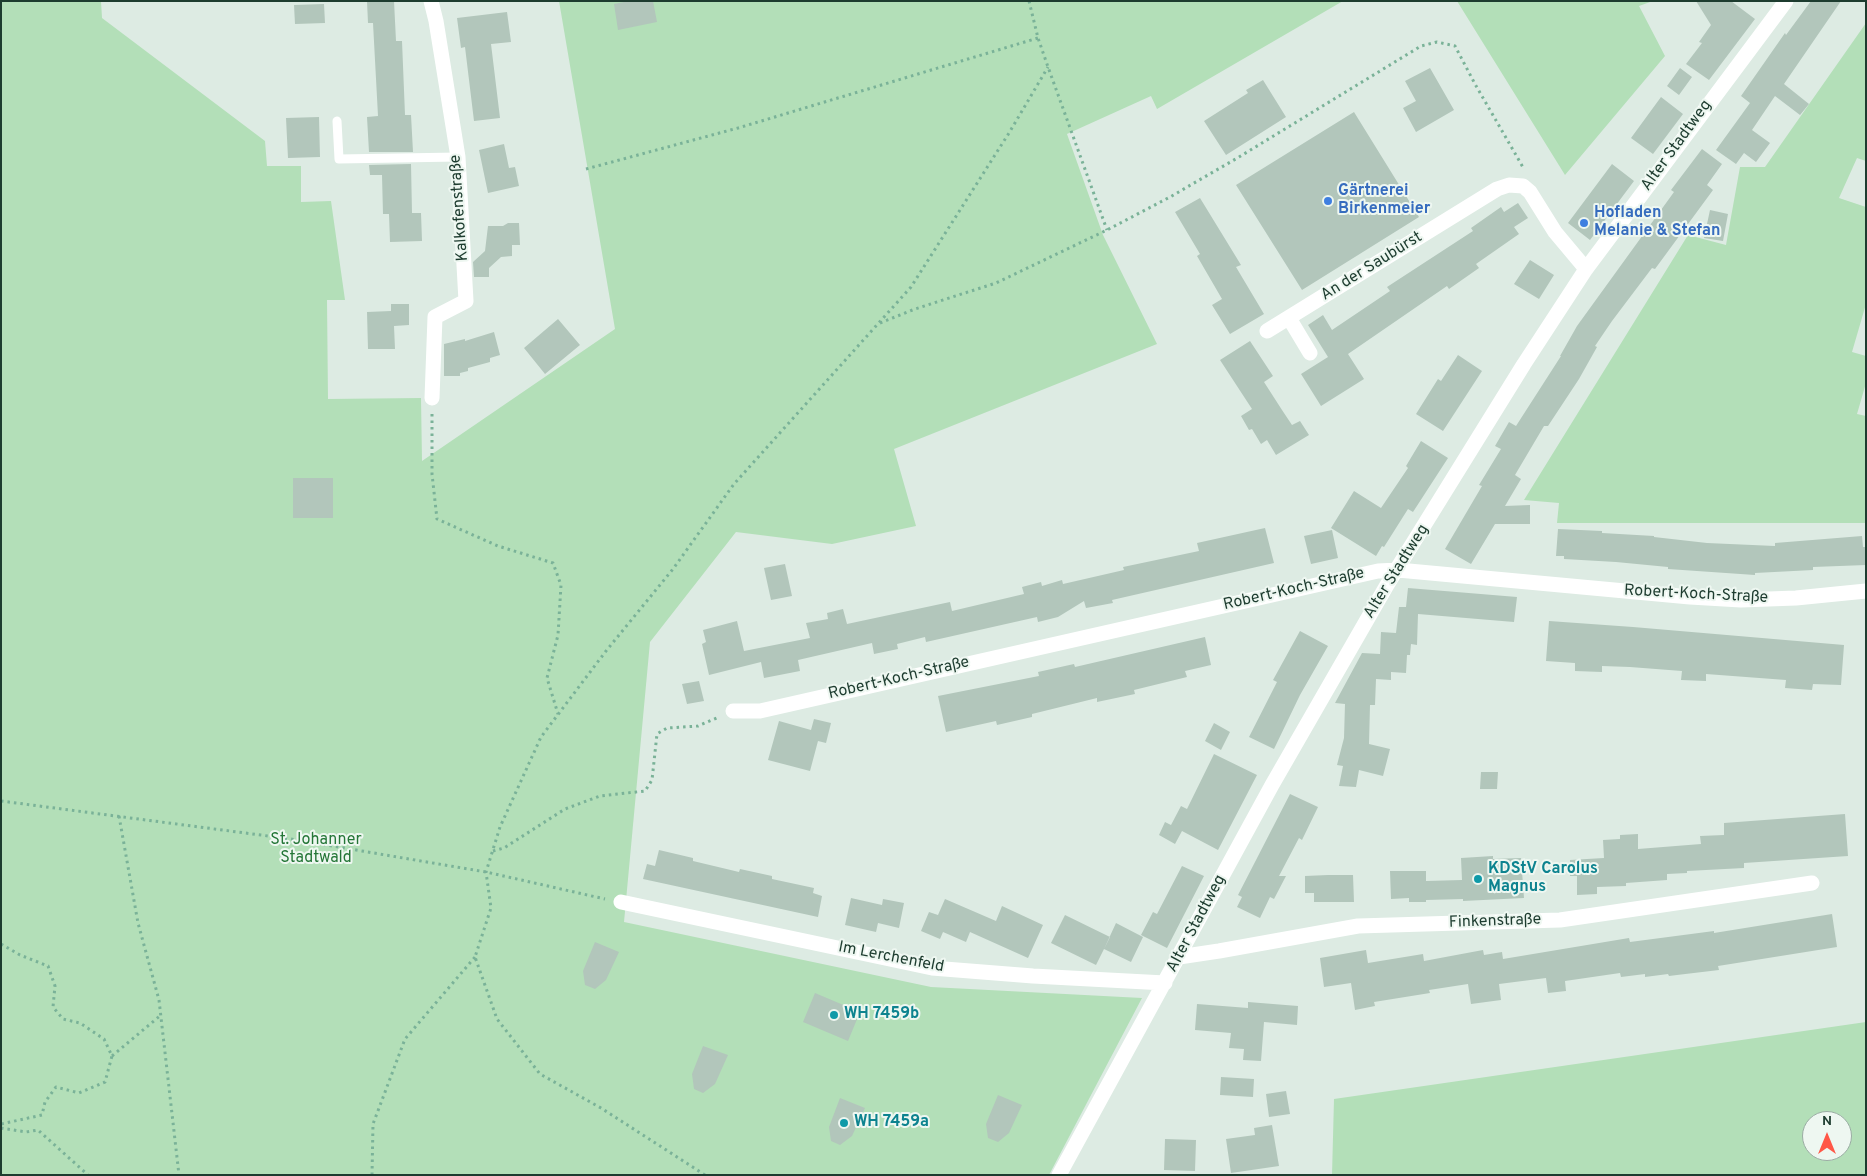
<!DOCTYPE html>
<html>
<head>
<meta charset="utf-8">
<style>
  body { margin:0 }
  #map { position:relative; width:1867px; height:1176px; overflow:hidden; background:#ddebe3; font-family:Overpass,sans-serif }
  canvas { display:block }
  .frame { position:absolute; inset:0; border:2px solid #1d3c2f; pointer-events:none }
  .north { position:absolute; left:1802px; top:1111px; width:50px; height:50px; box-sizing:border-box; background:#eef7f1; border:1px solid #9aaca3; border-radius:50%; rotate:0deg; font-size:14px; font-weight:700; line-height:20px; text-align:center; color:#1d3c2f }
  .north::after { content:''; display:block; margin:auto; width:18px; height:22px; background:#ff5747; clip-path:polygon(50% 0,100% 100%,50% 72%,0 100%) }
</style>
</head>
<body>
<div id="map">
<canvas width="1867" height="1176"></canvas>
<div class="frame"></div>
<div class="north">N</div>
</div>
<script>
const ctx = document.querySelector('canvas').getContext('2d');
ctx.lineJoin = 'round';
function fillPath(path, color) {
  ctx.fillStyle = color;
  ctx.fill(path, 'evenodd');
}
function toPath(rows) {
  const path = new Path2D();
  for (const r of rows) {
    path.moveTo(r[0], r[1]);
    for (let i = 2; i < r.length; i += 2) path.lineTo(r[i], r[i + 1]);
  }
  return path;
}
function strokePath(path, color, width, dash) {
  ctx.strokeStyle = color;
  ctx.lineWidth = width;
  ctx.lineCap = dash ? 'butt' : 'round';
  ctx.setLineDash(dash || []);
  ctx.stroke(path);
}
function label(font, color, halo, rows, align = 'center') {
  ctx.font = font + ' Overpass,sans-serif';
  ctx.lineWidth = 4;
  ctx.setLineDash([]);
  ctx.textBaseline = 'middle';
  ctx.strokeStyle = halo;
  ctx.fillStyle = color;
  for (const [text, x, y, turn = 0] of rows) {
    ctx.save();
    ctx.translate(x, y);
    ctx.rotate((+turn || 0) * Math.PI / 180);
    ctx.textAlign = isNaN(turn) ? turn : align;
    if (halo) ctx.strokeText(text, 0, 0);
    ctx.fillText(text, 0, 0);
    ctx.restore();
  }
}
fillPath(toPath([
  [1,1,101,1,102,18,265,141,267,166,301,166,301,202,331,201,345,300,327,300,328,399,421,398,422,461,615,329,559,1,1343,1,1157,109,1151,96,1067,134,1103,235,1157,344,894,449,916,526,832,544,736,532,650,642,624,922,931,987,1142,998,1049,1175,1,1175],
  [1457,1,1653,1,1639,6,1665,56,1565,175],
  [1866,23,1866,161,1857,158,1839,198,1866,207,1866,304,1852,352,1866,356,1866,383,1857,414,1866,416,1866,523,1557,523,1559,503,1524,500,1688,235,1726,245,1740,167,1765,167],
  [1866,1022,1866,1175,1332,1175,1334,1099],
  [1812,1121,1842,1121,1842,1151,1812,1151]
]), '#b3dfb8');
fillPath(toPath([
  [367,1,394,1,396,41,402,41,405,115,411,115,413,152,369,152,367,117,378,116,373,23,368,23],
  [629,1,653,1,657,22,618,30,614,4],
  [1696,1,1731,1,1755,19,1709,80,1686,64,1702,43,1699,42,1711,25],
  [1811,1,1841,1,1784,84,1809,104,1800,115,1775,96,1752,130,1770,143,1756,162,1744,153,1736,164,1716,150,1750,103,1741,96,1785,33,1786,35],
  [324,4,325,23,295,24,294,5],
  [507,12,511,42,491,44,500,118,474,121,465,47,461,48,457,18],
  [1430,68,1454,110,1416,132,1403,108,1416,101,1405,81],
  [1680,68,1692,77,1679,95,1667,86],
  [1263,80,1286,117,1226,155,1204,121,1248,93,1246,90],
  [1661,97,1683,114,1653,154,1631,138],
  [1354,112,1419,217,1302,290,1236,185],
  [319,117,320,157,288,158,286,118],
  [504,144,509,168,515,167,519,186,488,193,479,150],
  [1702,149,1722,164,1707,185,1713,190,1655,269,1652,268,1612,321,1595,346,1597,347,1579,379,1548,426,1544,426,1515,475,1521,479,1505,506,1530,505,1530,524,1495,524,1471,564,1445,549,1482,486,1479,485,1501,449,1495,446,1509,422,1516,426,1561,356,1560,356,1577,326,1674,192,1671,190],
  [411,164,412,213,421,213,422,241,390,242,389,214,383,214,382,175,370,175,369,165],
  [1612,164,1634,181,1590,240,1568,223],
  [1200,198,1241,265,1236,267,1264,314,1230,334,1212,305,1222,299,1197,256,1200,254,1175,212],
  [1518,203,1528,218,1514,227,1519,234,1476,264,1479,268,1449,289,1447,286,1348,354,1364,379,1321,406,1301,374,1328,357,1308,325,1323,315,1332,330,1390,291,1387,287,1473,231,1471,228,1501,207,1504,212],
  [1710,210,1728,214,1723,241,1704,238],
  [508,223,519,223,520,245,512,245,512,256,501,257,489,268,489,277,474,277,473,262,485,251,488,226,503,226],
  [1530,260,1554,275,1539,299,1514,284],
  [391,304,409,304,409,325,394,326,395,349,368,349,367,312,391,311],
  [558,319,580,345,545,374,524,348],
  [494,332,500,355,490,358,490,362,468,368,468,371,460,373,460,376,444,376,444,344,465,339,465,341],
  [1250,341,1273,376,1264,382,1282,410,1292,425,1300,421,1309,435,1276,455,1267,440,1261,444,1252,429,1249,430,1241,416,1252,409,1220,360],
  [1458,355,1482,371,1443,431,1416,414,1438,379,1441,381],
  [1421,441,1448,458,1413,512,1408,509,1384,547,1382,546,1376,556,1331,528,1354,491,1381,508,1408,468,1406,466],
  [293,478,333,478,333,518,293,518],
  [1265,528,1274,563,1112,600,1113,603,1086,608,1084,601,1058,617,1038,622,1037,617,926,642,925,637,897,644,898,649,874,654,872,643,798,660,800,671,764,678,761,662,709,675,702,644,706,642,703,630,737,621,744,651,810,638,806,623,828,619,827,613,843,609,847,624,950,602,952,611,1024,594,1022,587,1041,582,1042,586,1062,580,1063,584,1124,570,1123,567,1199,551,1197,543],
  [1558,529,1602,531,1602,533,1654,536,1654,537,1707,543,1775,546,1775,543,1862,536,1863,547,1866,547,1866,565,1813,567,1813,570,1755,573,1755,575,1668,569,1668,567,1616,562,1564,559,1564,556,1556,556],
  [1332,530,1338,558,1311,564,1304,536],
  [785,564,792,596,771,600,764,568],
  [1408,588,1517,597,1514,622,1418,614,1417,645,1411,644,1410,655,1407,655,1406,673,1391,672,1391,680,1376,679,1375,705,1370,705,1369,744,1390,749,1383,776,1359,770,1356,787,1339,786,1343,766,1337,765,1344,738,1345,704,1335,703,1362,653,1380,654,1381,632,1396,633,1399,607,1406,607],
  [1549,621,1633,627,1844,645,1841,685,1813,684,1812,690,1785,688,1786,680,1706,674,1706,681,1681,680,1682,671,1630,667,1602,666,1602,672,1575,671,1575,663,1546,661],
  [1300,631,1328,646,1300,695,1274,749,1249,737,1277,682,1273,680],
  [1205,637,1211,665,1185,671,1187,677,1134,690,1135,694,1097,702,1097,698,1032,714,1032,717,997,725,996,721,946,732,938,696,1039,676,1038,672,1074,664,1075,667],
  [699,681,704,701,687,704,682,684],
  [814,719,831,723,826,743,818,741,810,771,768,760,779,721,811,730],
  [1214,723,1230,732,1221,750,1205,741],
  [1214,754,1257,775,1218,850,1182,831,1175,844,1159,835,1165,822,1171,825,1181,806,1187,809],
  [1481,772,1498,772,1497,789,1480,789],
  [1290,794,1318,807,1302,840,1299,838,1279,876,1286,876,1274,899,1270,897,1260,918,1237,907,1242,897,1238,895],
  [1845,814,1848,856,1744,863,1744,868,1687,871,1687,873,1667,874,1667,880,1626,883,1626,886,1597,887,1597,894,1577,895,1577,876,1570,876,1570,860,1604,858,1603,840,1620,839,1620,835,1638,834,1638,849,1701,844,1700,836,1724,835,1724,823],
  [659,850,693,858,693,861,739,872,740,869,772,876,772,879,814,888,813,893,822,896,818,917,643,879,647,864,655,866],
  [1493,856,1493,859,1521,858,1524,898,1463,901,1463,899,1426,900,1426,902,1409,902,1409,898,1391,899,1390,871,1426,871,1426,881,1462,880,1461,858],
  [1182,866,1204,876,1167,948,1141,935,1153,912,1157,914],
  [1328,875,1353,875,1354,902,1314,902,1314,893,1305,893,1305,876],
  [851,898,882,905,883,899,904,903,899,928,878,923,876,932,845,925],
  [945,899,996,921,1002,906,1043,925,1028,958,970,932,966,942,943,932,940,939,921,931,929,912,938,915],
  [1832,914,1837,947,1718,966,1719,970,1677,975,1669,976,1668,974,1645,977,1645,974,1621,977,1620,973,1565,981,1566,991,1548,993,1546,978,1499,984,1501,1000,1471,1004,1468,984,1429,990,1430,993,1374,1002,1375,1006,1355,1010,1351,983,1324,987,1320,958,1366,950,1368,963,1423,954,1424,961,1483,950,1484,955,1502,952,1503,959,1629,938,1630,942,1714,931,1714,933],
  [1065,915,1110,937,1096,965,1051,943],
  [1116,923,1143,937,1131,962,1104,949],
  [595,942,619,952,606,980,595,989,585,985,583,971],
  [815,993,860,1012,848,1041,803,1022],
  [1248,1002,1298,1006,1297,1025,1264,1022,1261,1061,1243,1060,1244,1049,1229,1048,1231,1033,1195,1030,1197,1004,1248,1008],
  [703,1046,728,1055,715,1084,703,1093,694,1089,692,1074],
  [1221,1077,1254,1079,1253,1097,1220,1095],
  [1286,1091,1290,1114,1269,1117,1266,1094],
  [998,1095,1022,1105,1009,1133,998,1142,988,1138,986,1124],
  [840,1098,865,1108,852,1136,840,1145,831,1141,829,1127],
  [1272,1125,1279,1166,1231,1173,1226,1139,1255,1135,1254,1128],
  [1165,1139,1196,1140,1195,1171,1164,1170]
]), '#b2c6bb');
strokePath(toPath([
  [1029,1,1038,38,1048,67,1107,230],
  [586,169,738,128,1038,38],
  [880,323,915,309,996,283,1107,230,1170,197,1239,157,1421,46,1437,42,1455,46,1475,84,1524,169],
  [432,414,432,474,437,519,498,546,553,563,561,585,558,635,547,678,558,714],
  [1,801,291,839,486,872,605,899],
  [119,816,138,923,159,1000,179,1175],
  [493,851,504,848,565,809,600,796,645,791,652,780,657,734,667,728,698,726,719,717],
  [1,944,20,955,48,966,55,986,53,1007,63,1019,80,1023,104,1039,112,1056,105,1082,79,1093,56,1087,45,1102,42,1115,1,1124],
  [112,1056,161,1015],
  [1,1128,26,1132,38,1130,88,1175],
  [372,1175,373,1124,405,1039,475,957],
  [705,1175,601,1108,540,1074,497,1019,475,957,491,908,486,872,500,827,541,737,606,651,673,569,734,484,911,287,1009,133,1048,67]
]), '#7ab298', 3, [2.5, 4]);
strokePath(toPath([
  [337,121,339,159,458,157]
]), '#fff', 9);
strokePath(toPath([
  [431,1,436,21,458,157,466,301,435,317,432,398],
  [1289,318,1310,353],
  [1267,331,1497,189,1509,185,1523,186,1530,192,1555,232,1586,269],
  [733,711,760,711,1378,571,1398,570,1690,597,1741,600,1796,598,1866,591],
  [621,902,932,968,1033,976,1165,983],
  [1179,957,1219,951,1358,926,1560,920,1812,883],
  [1059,1175,1272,785,1387,585,1524,364,1586,269,1786,1]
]), '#fff', 15);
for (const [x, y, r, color] of [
  [1328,201,5,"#3f7fe0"],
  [1584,223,5,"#3f7fe0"],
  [1478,879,5,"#0f9aa8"],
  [834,1015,5,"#0f9aa8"],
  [844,1123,5,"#0f9aa8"]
]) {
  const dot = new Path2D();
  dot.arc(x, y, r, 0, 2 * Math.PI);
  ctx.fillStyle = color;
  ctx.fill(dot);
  strokePath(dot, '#eef7f1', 2);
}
label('16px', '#1d3c2f', '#eef7f1', [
  ["Alter Stadtweg",1677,146,-54],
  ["Kalkofenstraße",460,208,-94],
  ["An der Saubürst",1372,267,-32],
  ["Alter Stadtweg",1397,572,-58],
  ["Robert-Koch-Straße",1294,590,-13],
  ["Robert-Koch-Straße",1696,595,3],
  ["Robert-Koch-Straße",899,679,-13],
  ["Finkenstraße",1495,922,-2],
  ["Alter Stadtweg",1197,924,-62],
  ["Im Lerchenfeld",891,958,11]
]);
label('bold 16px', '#366cbe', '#eef7f1', [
  ["Gärtnerei",1338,192],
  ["Birkenmeier",1338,210],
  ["Hofladen",1594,214],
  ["Melanie & Stefan",1594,232]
], 'left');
label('16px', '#247637', '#eef7f1', [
  ["St. Johanner",316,841],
  ["Stadtwald",316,859]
]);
label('bold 16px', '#0d838f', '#eef7f1', [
  ["KDStV Carolus",1488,870],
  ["Magnus",1488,888],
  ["WH 7459b",844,1015],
  ["WH 7459a",854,1123]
], 'left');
</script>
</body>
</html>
